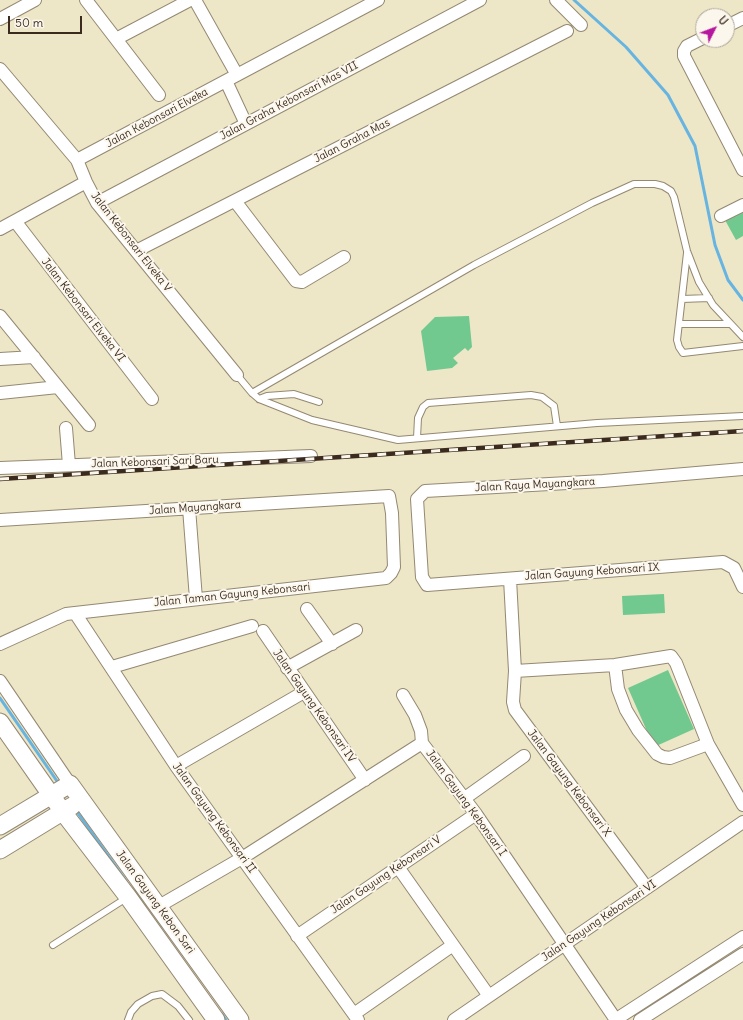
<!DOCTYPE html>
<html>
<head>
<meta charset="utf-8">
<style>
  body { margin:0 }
  #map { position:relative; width:743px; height:1020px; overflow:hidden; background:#ede6c7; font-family:Delius,sans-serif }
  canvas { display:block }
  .north { position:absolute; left:695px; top:8px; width:40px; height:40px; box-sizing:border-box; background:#fbf7ec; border:1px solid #aea59a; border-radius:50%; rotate:48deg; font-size:11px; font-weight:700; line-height:16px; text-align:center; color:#3b2a1e }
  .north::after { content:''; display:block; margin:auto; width:14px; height:18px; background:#b5179e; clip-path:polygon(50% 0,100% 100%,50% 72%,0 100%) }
  .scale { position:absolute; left:8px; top:16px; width:74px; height:18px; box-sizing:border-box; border:2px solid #3b2a1e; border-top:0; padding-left:5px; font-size:12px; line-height:14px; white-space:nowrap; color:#3b2a1e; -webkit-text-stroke:3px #fbf7ec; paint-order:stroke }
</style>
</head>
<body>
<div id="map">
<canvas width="743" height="1020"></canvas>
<div class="north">U</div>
<div class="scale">50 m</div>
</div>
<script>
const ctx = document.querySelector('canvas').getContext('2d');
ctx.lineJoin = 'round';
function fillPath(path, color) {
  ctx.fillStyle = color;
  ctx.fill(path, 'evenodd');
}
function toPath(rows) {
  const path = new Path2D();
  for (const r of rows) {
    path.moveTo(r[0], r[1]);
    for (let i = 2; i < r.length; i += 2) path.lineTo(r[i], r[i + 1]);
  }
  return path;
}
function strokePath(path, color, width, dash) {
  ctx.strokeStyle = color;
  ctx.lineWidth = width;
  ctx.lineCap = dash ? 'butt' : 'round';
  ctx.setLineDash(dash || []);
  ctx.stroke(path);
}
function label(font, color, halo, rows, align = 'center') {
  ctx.font = font + ' Delius,sans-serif';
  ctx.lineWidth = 4;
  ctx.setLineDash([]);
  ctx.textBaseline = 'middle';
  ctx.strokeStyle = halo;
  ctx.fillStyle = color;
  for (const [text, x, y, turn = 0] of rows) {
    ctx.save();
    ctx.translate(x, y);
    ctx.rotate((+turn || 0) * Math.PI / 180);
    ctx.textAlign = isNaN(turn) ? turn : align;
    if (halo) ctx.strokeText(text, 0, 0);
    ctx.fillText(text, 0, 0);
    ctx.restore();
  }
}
fillPath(toPath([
  [743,210,743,236,736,240,725,220],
  [469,316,472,347,468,351,465,348,453,358,458,363,452,368,427,371,421,331,435,317],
  [664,594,665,613,623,615,622,596],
  [668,670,694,729,654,747,628,688]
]), '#71c990');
strokePath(toPath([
  [574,0,626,47,668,95,695,146,715,245,728,280,743,300],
  [0,698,59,784],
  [75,809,126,881],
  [222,1014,226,1020]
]), '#67b4e1', 3);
const lane = toPath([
  [687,253,677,340,679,347,683,353,743,346],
  [682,299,709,298],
  [679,324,730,324],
  [237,375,252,393,259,399,312,420,398,440,597,423,743,416],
  [252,393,474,265,592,203,634,184,655,184,663,186,671,191,674,197,687,251,699,282,713,305,743,337],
  [259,399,267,396,294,394,319,402],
  [417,438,418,418,423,407,428,403,531,395,542,397,554,406,557,426],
  [53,945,128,897],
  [128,1020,131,1012,138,1004,152,996,162,994,178,1006,189,1020]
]);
const street = toPath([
  [86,0,159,95],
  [195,0,237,75],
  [556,0,581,25],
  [0,19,35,0],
  [727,26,743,18],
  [703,38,687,46,684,51,684,56,743,170],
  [116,39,190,0],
  [0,69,77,160,86,182,97,203,237,375],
  [226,81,246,124],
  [77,160,378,0],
  [235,201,296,281,302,282,344,257],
  [97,203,480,0],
  [721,216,743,205],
  [15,221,152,399],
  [0,229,86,182],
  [136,251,567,31],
  [0,316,89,425],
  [0,359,34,357],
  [0,393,58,387],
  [66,428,69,465],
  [0,468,311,456],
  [743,469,603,481,425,491,417,499,422,577,427,585,723,562,734,568,743,587],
  [189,508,196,599],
  [0,520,389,496,392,513,394,567,391,573,386,578,66,614,0,644],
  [510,579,515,671,513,702,515,710,647,888],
  [307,609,332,644],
  [75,613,176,766,358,1020],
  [263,631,365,780],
  [615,665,618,689,626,710,638,730,657,754,663,757,670,758,708,744],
  [112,667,252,626],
  [287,668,356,630],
  [515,671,615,665,671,656,676,663,708,744,743,805],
  [0,681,70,784],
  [403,695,415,715,421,731,422,743],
  [176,766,304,692],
  [465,798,524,756],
  [398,867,489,996],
  [159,906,242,858,422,743,476,814,616,1020],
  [297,936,476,814],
  [354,1014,453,945],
  [454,1020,743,822],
  [615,1020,743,937],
  [640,1020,743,954]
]);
const secondary = toPath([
  [0,722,63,812,128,897,216,1020],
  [0,826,70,784,240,1020],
  [0,850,72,806]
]);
strokePath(lane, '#948872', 8);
strokePath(street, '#948872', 14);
strokePath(secondary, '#948872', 19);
strokePath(lane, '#fff', 6);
strokePath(street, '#fff', 12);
strokePath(secondary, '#fff', 17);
const rail = toPath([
  [0,479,743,431]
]);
strokePath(rail, '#3b2a1e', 4.5);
strokePath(rail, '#fbf7ec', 3, [9]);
label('11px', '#3b2a1e', '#fbf7ec', [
  ["Jalan Graha Kebonsari Mas VII",289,101,-28],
  ["Jalan Kebonsari Elveka",157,118,-28],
  ["Jalan Graha Mas",352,141,-27],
  ["Jalan Kebonsari Elveka V",131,242,52],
  ["Jalan Kebonsari Elveka VI",83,310,52],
  ["Jalan Kebonsari Sari Baru",155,462,-2],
  ["Jalan Raya Mayangkara",535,485,-3],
  ["Jalan Mayangkara",195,508,-4],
  ["Jalan Gayung Kebonsari IX",592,572,-4],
  ["Jalan Taman Gayung Kebonsari",232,595,-6],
  ["Jalan Gayung Kebonsari IV",314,706,55],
  ["Jalan Gayung Kebonsari X",569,783,53],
  ["Jalan Gayung Kebonsari I",466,803,54],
  ["Jalan Gayung Kebonsari II",214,818,54],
  ["Jalan Gayung Kebonsari V",386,875,-34],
  ["Jalan Gayung Kebon Sari",155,902,54],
  ["Jalan Gayung Kebonsari VI",599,921,-34]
]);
</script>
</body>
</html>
